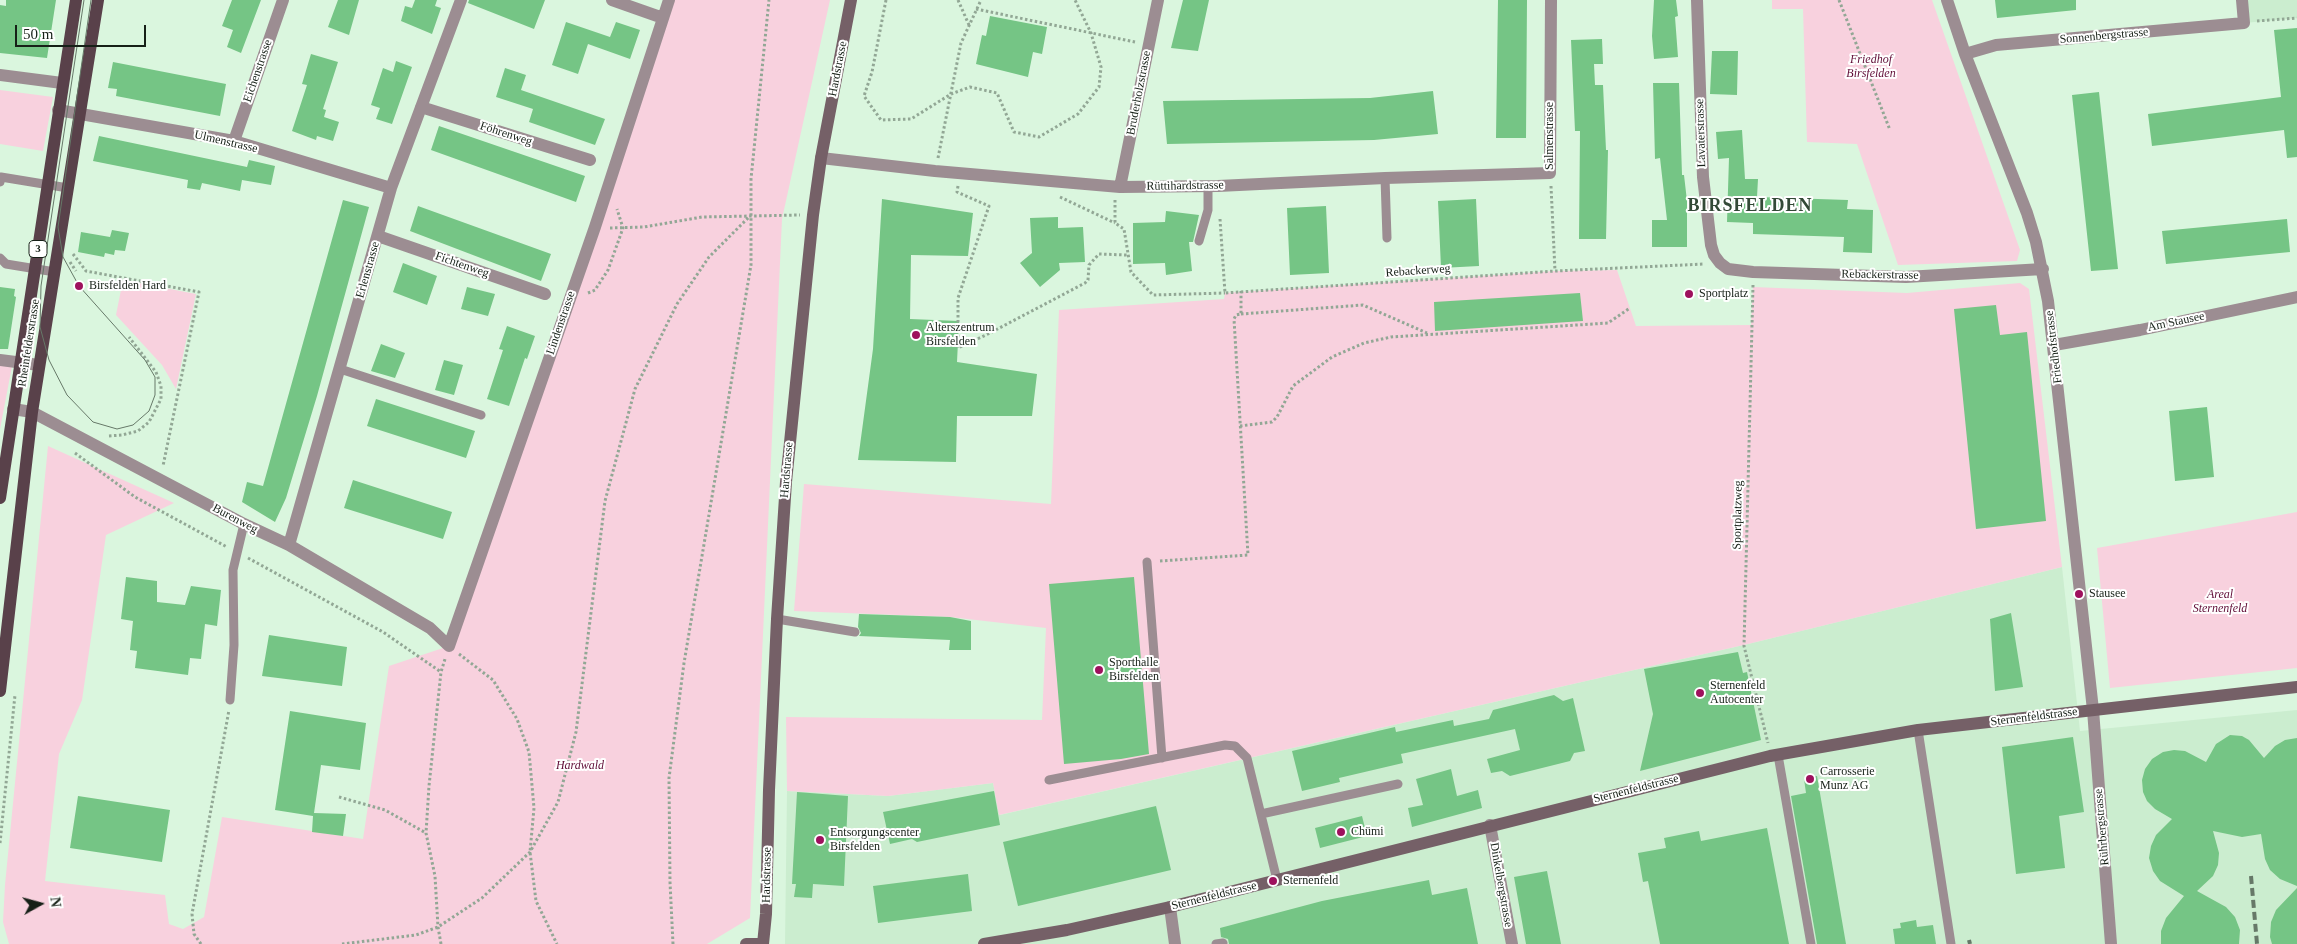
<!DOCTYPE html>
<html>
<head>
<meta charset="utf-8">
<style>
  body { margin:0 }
  #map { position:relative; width:2297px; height:944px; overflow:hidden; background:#daf6de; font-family:"Times New Roman",serif }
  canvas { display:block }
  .north { position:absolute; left:15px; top:879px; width:50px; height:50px; -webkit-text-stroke:4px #fff; paint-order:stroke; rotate:83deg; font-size:14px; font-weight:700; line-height:20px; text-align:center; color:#162017 }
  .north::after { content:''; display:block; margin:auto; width:18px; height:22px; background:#162017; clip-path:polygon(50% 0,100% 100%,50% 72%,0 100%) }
  .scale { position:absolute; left:15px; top:25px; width:131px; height:22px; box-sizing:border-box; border:2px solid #162017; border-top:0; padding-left:6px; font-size:15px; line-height:18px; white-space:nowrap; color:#162017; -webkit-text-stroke:4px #fff; paint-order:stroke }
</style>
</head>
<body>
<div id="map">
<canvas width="2297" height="944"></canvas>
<div class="north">N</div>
<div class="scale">50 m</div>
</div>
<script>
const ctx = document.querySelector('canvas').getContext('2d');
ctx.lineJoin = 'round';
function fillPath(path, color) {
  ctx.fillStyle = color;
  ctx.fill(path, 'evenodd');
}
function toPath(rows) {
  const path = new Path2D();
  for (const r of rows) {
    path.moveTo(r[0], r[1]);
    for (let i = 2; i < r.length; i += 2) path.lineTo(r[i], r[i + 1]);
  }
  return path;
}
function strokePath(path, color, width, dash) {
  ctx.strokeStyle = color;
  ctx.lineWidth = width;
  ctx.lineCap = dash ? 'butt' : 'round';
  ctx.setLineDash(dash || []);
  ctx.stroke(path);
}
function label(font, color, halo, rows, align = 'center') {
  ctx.font = font + ' "Times New Roman",serif';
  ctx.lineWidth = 4;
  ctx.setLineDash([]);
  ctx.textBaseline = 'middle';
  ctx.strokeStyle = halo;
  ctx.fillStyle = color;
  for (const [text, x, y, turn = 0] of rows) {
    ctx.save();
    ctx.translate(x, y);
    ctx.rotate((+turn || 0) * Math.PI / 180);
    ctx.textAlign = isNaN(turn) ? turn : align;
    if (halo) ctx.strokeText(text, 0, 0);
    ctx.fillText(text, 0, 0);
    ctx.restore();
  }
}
fillPath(toPath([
  [2242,0,2297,0,2297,18,2244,23],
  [2062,567,2080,731,2297,710,2297,944,785,944,787,791,888,796,993,783,1000,815,1748,644]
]), '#cbedcf');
fillPath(toPath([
  [669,0,830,0,782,219,750,918,707,944,9,944,3,922,5,885,48,446,174,503,106,535,82,700,59,754,45,881,165,895,169,924,183,929,204,917,222,817,363,839,389,666,449,646],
  [1772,0,1932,0,2020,250,2017,261,1898,265,1857,144,1807,142,1803,9,1772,9],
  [0,90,53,97,43,151,0,144],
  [1617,270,1636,326,1751,325,1753,287,1907,293,2020,283,2029,289,2062,567,1748,644,999,815,993,783,888,796,787,791,786,717,1042,720,1046,628,950,617,794,611,804,484,1051,504,1059,310,1224,299,1225,293,1555,271],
  [123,280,196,294,176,389,162,365,116,315],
  [0,360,13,361,0,429],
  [2297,512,2297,668,2110,688,2097,548]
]), '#f8d1de');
fillPath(toPath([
  [6,0,56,0,47,58,0,53,0,5,6,6],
  [232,0,261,0,241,53,227,47,233,30,222,26],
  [338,0,359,0,349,35,328,27],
  [415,0,437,0,435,6,441,8,432,34,401,21,405,6,412,8],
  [469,0,545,0,534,29,468,3],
  [1183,0,1209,0,1198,51,1171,48],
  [1498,0,1527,0,1526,138,1496,138],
  [1654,0,1676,0,1678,16,1675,17,1678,57,1654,59,1652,36],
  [1995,0,2076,0,2076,10,1997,18],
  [990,16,1047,27,1042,54,1033,52,1028,77,976,64,982,35,986,36],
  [566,22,610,37,616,22,640,30,630,59,588,44,578,74,552,65],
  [2297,28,2297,157,2287,158,2284,130,2152,146,2148,114,2281,97,2274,30],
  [1602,39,1603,64,1594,64,1595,85,1603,85,1606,150,1608,150,1606,239,1579,239,1580,131,1575,131,1571,40],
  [1712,51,1738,51,1737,95,1710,94],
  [311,54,338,62,323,109,326,110,324,117,339,122,333,141,317,136,316,140,292,131,307,85,302,84],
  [396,61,412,67,392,124,376,119,380,108,371,105,383,68,393,72],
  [113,62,226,84,220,116,116,96,117,89,108,88],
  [505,68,526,75,521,90,605,119,595,145,529,122,533,109,496,97],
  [1653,83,1679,83,1682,175,1684,175,1687,201,1687,247,1652,247,1652,220,1667,220,1660,158,1655,159],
  [1433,91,1438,134,1374,140,1167,144,1163,101,1370,98],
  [2099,92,2118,269,2091,271,2072,95],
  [439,126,585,176,576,202,431,150],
  [1742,130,1745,179,1758,179,1757,197,1848,200,1847,209,1873,210,1872,253,1843,252,1844,237,1753,234,1753,223,1727,222,1729,158,1718,159,1716,132],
  [99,136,247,167,249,160,275,166,271,185,242,180,240,191,202,183,200,190,187,188,188,180,93,161],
  [882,199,973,213,968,256,911,255,910,319,959,321,957,362,1037,374,1032,416,957,416,956,462,858,460,873,349],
  [1476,199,1479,266,1441,268,1438,201],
  [343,200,369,207,317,396,286,498,275,522,242,502,247,482,263,486],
  [418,206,551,254,541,281,410,231],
  [1326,206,1329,273,1290,275,1287,208],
  [1166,211,1199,215,1193,242,1189,242,1192,271,1166,275,1165,263,1133,264,1133,223,1165,222],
  [1058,217,1058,228,1083,227,1085,262,1059,263,1060,270,1040,287,1020,263,1032,253,1030,218],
  [2287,219,2290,252,2166,264,2162,231],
  [112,230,129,233,125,251,115,250,114,255,105,253,104,257,78,252,81,232,110,237],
  [403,263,437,276,427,305,393,292],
  [0,287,15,289,14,296,16,297,8,349,0,349],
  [467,287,495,294,488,316,461,309],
  [1580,293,1583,321,1435,331,1434,302],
  [1996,305,2000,335,2027,332,2046,521,1976,529,1954,309],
  [507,326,535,336,527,359,525,358,509,406,487,399,503,350,499,349],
  [381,344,405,353,395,378,371,371],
  [444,360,463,365,454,395,435,390],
  [376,399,475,431,466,458,367,426],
  [2207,407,2214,477,2175,481,2169,411],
  [353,480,452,512,443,539,344,508],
  [126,577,157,581,157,602,185,605,191,586,221,590,217,626,205,624,201,659,190,658,188,675,135,668,137,651,130,650,133,621,121,619],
  [1134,577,1149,754,1121,759,1064,764,1049,584],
  [2011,613,2023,687,1995,691,1990,619],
  [859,614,950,617,971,621,971,650,949,650,950,640,859,636,861,633,858,627],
  [269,635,347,647,342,686,262,676],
  [1738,652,1743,673,1747,672,1761,740,1640,771,1653,714,1644,669],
  [1554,695,1563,701,1573,698,1585,751,1574,753,1570,761,1510,776,1502,771,1491,773,1487,759,1520,750,1515,729,1401,754,1403,763,1339,778,1340,782,1302,791,1292,751,1395,727,1396,732,1453,720,1454,726,1489,719,1493,710],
  [290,711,366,723,360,770,321,765,314,813,346,814,343,836,312,832,313,816,275,810],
  [2230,735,2242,736,2249,740,2264,758,2275,746,2285,740,2297,738,2297,886,2280,879,2270,870,2265,859,2261,834,2242,837,2213,831,2219,853,2218,865,2213,876,2197,891,2226,907,2235,917,2240,930,2239,944,2161,944,2161,931,2166,918,2184,896,2160,881,2153,871,2149,858,2151,846,2156,835,2172,819,2155,809,2147,801,2143,792,2142,780,2145,769,2152,759,2163,752,2174,750,2185,751,2206,762,2216,744],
  [2073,737,2084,812,2059,816,2065,868,2016,874,2002,747],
  [1451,769,1457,796,1478,790,1482,808,1412,827,1408,808,1423,805,1416,779],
  [1817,776,1846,944,1817,944,1791,796,1806,793,1804,779],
  [994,791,1000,825,917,842,912,839,890,844,883,812],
  [797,792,848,796,844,886,813,884,812,898,794,897,796,884,792,884],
  [78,796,170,810,162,862,70,848],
  [1156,806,1171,870,1018,906,1003,842],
  [1362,816,1367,836,1320,848,1315,828],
  [1767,828,1789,944,1660,944,1648,881,1643,882,1638,853,1666,848,1664,838,1699,831,1701,841],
  [1547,871,1561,944,1526,944,1514,877],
  [968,874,972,911,878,923,873,886],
  [1429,880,1432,895,1467,888,1478,944,1229,944,1228,939,1221,937,1220,928,1322,901],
  [2297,888,2297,944,2272,944,2270,937,2271,922,2276,910],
  [1916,920,1917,927,1933,925,1936,944,1895,944,1893,929,1901,928,1900,923]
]), '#75c585');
strokePath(toPath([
  [886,0,872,72,864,96,881,120,911,119,951,94,970,87,997,93,1014,132,1039,137,1078,114,1099,87,1101,67,1091,33,1075,0],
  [958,0,969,25],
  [1839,0,1890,130],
  [976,9,1135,42],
  [2257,21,2297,18],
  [938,158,961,43,981,0],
  [958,186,957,192,989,206,958,298,958,348,988,334,1085,283,1088,280,1089,265,1099,254,1127,255],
  [1551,186,1555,271],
  [1060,197,1115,223],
  [1115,200,1115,223,1124,229,1131,272,1153,295,1225,293],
  [1220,219,1225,293,1555,271,1704,264],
  [610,228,644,227,702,217,800,215],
  [73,254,86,271,199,292,163,466],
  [70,262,76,271],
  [1753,285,1744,646,1768,743],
  [588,293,595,290,608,270,623,228,617,209],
  [1241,314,1363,305,1427,333],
  [1240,426,1272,422,1277,417,1293,386,1332,357,1364,343,1391,337,1608,323,1630,308],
  [109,436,122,435,138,431,149,422,161,399,161,386,156,372,129,337],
  [75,453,135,497,227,547],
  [248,558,383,632,441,672],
  [1160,561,1248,555,1234,319,1236,315,1241,314,1241,291],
  [459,654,493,680,517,719,529,752,534,808,530,852,536,901,557,944],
  [339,797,385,810,426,833],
  [0,843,15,695],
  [201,944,194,934,192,914,229,710],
  [342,944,416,935,438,927,482,898,530,852,558,802,576,732,605,501,635,389,677,304,709,257,750,216],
  [441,944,438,927,435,876,426,833,429,786,441,672,445,659],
  [673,944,670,882,669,778,684,663,751,265,751,179,769,0]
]), '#92a795', 3, [2.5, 2.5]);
strokePath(toPath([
  [1385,178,1387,238],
  [0,182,1,177,68,188],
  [1199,241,1208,210,1208,186],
  [0,258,6,264,55,272],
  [340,369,481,415],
  [1147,562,1162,758],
  [777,619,855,632],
  [230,700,234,645,233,570,244,524],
  [1918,730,1951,944],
  [1778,755,1811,944],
  [1049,780,1225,745,1235,746,1247,758,1277,880],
  [1261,814,1398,784],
  [1216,944,1223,943]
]), '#9c8d92', 9);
strokePath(toPath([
  [612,0,663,18],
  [1697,0,1703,177,1711,245,1714,255,1720,263,1728,269,1753,272,1906,277,2043,269],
  [1947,0,1965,54,2027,213,2036,242,2048,301,2093,710,2111,944],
  [1965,54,1996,45,2244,23,2242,0],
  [0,75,62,83],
  [421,107,590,160],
  [58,110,234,141,391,188],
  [234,141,283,0],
  [821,158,935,171,1120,187,1218,186,1385,178,1550,173,1551,0],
  [1120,187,1158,0],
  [378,236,545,294],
  [2054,345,2140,330,2297,297],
  [0,360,39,365],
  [13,409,32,412,244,524,289,545,430,628,449,646,595,227,669,0],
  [289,545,391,188,461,0],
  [1490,825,1512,944],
  [1170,907,1175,944]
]), '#9c8d92', 12);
strokePath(toPath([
  [746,944,757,944],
  [763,944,766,914,769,790,777,619,786,482,813,215,821,158,851,0],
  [984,944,1067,930,1170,907,1770,756,1918,730,2297,687]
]), '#756067', 12);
strokePath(toPath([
  [0,498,76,0],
  [0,691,32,412,98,0]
]), '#59414a', 12);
strokePath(toPath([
  [84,0,41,286,40,327,49,360,67,395,93,422,117,429,133,425,149,411,155,395,155,377,145,360,79,286,63,257,58,227,91,0]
]), '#667868', 1);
strokePath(toPath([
  [2251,876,2257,944],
  [1969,940,1970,944]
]), '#667868', 4, [8, 4]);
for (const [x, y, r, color] of [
  [79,286,5,"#9e115d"],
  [1689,294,5,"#9e115d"],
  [916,335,5,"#9e115d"],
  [2079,594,5,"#9e115d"],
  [1099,670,5,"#9e115d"],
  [1700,693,5,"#9e115d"],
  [1810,779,5,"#9e115d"],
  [1341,832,5,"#9e115d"],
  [820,840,5,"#9e115d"],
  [1273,881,5,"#9e115d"]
]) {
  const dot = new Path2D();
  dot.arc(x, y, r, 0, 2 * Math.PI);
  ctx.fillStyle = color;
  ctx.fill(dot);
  strokePath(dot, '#fff', 2);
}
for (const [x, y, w] of [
  [38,249,18]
]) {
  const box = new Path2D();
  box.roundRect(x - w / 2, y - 8.5, w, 17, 4);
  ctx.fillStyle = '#fff';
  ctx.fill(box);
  strokePath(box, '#162017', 1);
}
label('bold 11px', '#162017', null, [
  ["3",38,249]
]);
label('12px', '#162017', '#fff', [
  ["Sonnenbergstrasse",2104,36,-5],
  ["Hardstrasse",838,69,-79],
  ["Eichenstrasse",258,71,-71],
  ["Bruderholzstrasse",1139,93,-79],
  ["Lavaterstrasse",1701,133,-92],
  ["Föhrenweg",506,134,18],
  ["Salmenstrasse",1550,136,-90],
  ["Ulmenstrasse",226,142,13],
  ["Rüttihardstrasse",1185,186,-1],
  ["Fichtenweg",462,265,19],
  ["Erlenstrasse",368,270,-74],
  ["Rebackerweg",1418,271,-4],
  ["Rebackerstrasse",1880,275,1],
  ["Am Stausee",2176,322,-12],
  ["Lindenstrasse",561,323,-71],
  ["Rheinfelderstrasse",29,343,-81],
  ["Friedhofstrasse",2054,347,-97],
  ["Hardstrasse",787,470,-85],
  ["Sportplatzweg",1738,515,-89],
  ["Burenweg",235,519,28],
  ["Sternenfeldstrasse",2034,717,-7],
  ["Sternenfeldstrasse",1636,789,-14],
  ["Rührbergstrasse",2102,827,-95],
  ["Hardstrasse",767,875,-89],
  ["Dinkelbergstrasse",1501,885,80],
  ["Sternenfeldstrasse",1214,896,-14]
]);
label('italic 12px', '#600d37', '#fff', [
  ["Friedhof",1871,60],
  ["Birsfelden",1871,74],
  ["Areal",2220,595],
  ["Sternenfeld",2220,609],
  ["Hardwald",580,766]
]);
label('12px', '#162017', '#fff', [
  ["Birsfelden Hard",89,286],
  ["Sportplatz",1699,294],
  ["Alterszentrum",926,328],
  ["Birsfelden",926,342],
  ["Stausee",2089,594],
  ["Sporthalle",1109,663],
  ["Birsfelden",1109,677],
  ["Sternenfeld",1710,686],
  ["Autocenter",1710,700],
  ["Carrosserie",1820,772],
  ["Munz AG",1820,786],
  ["Chümi",1351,832],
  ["Entsorgungscenter",830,833],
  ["Birsfelden",830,847],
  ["Sternenfeld",1283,881]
], 'left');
ctx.letterSpacing = '1px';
label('bold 18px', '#324936', '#fff', [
  ["BIRSFELDEN",1750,206]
]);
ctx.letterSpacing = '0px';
</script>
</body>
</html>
